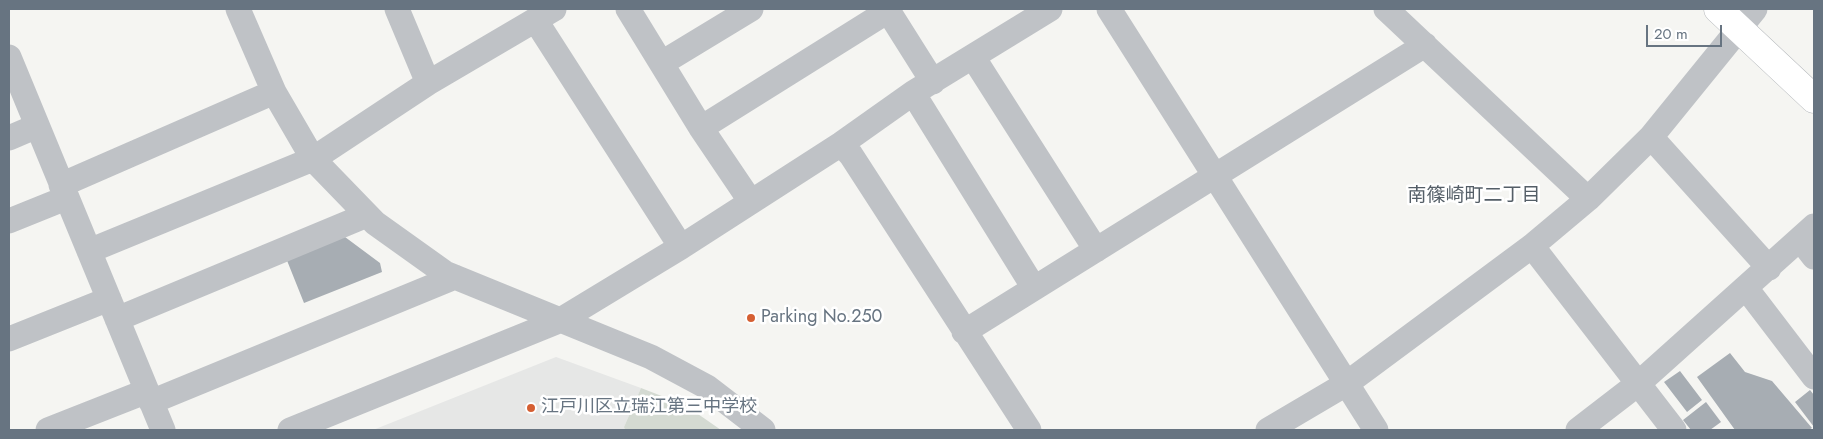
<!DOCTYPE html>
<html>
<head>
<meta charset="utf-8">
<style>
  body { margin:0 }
  #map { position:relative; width:1823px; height:439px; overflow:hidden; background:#f5f5f2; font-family:Jost,sans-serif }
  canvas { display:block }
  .frame { position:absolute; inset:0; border:10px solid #677481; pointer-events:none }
  .scale { position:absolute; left:1646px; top:25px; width:76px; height:22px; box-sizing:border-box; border:2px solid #677481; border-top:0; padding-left:6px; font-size:15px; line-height:18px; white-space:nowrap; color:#677481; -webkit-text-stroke:4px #fff; paint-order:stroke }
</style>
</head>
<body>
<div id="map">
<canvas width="1823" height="439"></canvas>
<div class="frame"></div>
<div class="scale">20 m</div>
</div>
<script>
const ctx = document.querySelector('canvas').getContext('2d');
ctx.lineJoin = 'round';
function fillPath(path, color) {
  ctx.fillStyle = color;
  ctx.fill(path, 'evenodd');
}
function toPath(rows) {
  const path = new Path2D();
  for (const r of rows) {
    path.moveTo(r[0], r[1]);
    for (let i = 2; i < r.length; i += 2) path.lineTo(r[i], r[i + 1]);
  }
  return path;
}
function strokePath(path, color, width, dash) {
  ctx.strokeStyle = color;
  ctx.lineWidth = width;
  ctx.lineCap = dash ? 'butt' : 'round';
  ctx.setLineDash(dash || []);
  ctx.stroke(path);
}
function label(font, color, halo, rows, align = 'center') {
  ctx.font = font + ' Jost,"Noto Sans JP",sans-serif';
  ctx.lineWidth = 5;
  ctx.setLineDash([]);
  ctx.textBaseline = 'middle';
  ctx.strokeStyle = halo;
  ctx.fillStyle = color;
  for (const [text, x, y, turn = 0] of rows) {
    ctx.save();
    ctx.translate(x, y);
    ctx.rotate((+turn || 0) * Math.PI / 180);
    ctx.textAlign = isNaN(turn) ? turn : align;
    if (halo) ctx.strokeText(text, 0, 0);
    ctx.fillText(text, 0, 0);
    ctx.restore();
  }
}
fillPath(toPath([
  [556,357,641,388,624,427,625,430,373,430]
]), '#e6e7e6');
fillPath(toPath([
  [641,388,685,405,721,430,625,430,624,427]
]), '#d4dad2');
fillPath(toPath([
  [345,237,380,263,382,272,304,303,286,258],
  [1730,353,1745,372,1772,381,1812,428,1809,430,1735,430,1697,377],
  [1680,371,1702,400,1687,412,1664,382],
  [1810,390,1814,395,1814,427,1795,402],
  [1706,402,1721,422,1710,430,1691,430,1683,420]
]), '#a7adb3');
const major = toPath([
  [1718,9,1814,99]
]);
strokePath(major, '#b3b6ba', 29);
strokePath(toPath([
  [238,9,274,92,313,159,375,223,445,273,651,357,707,387,763,430],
  [397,9,428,83],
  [628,9,701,128,751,202],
  [887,9,933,82],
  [1109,9,1376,430],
  [1386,9,1588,199],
  [536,21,681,247],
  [9,57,163,430],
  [973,57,1096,250],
  [662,63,751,9],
  [913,93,1034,288],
  [701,128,888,11],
  [1651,137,1769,268],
  [9,138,37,126],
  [841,144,851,155,1029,430],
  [61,185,274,92],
  [9,221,66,198],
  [1800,239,1814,257],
  [1532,246,1674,430],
  [89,251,313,159,428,83,554,9],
  [1746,288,1814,377],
  [117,319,367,215],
  [964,332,1425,45],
  [9,339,109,299],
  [151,402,455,277],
  [48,430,147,391],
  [290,430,559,321,681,247,841,144,913,93,1050,9],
  [1268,430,1346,384,1532,246,1588,199,1651,137,1755,9],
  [1578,430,1639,383,1814,226]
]), '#bfc2c6', 25);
strokePath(major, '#fff', 28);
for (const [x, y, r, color] of [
  [751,318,5,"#d55f32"],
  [531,408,5,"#d55f32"]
]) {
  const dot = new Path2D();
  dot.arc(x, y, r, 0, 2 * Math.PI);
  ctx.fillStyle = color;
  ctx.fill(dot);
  strokePath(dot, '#fff', 2);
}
label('18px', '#677481', '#fff', [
  ["Parking No.250",761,318],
  ["江戸川区立瑞江第三中学校",541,408]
], 'left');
label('19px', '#545e67', '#fff', [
  ["南篠崎町二丁目",1474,196]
]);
</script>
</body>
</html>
